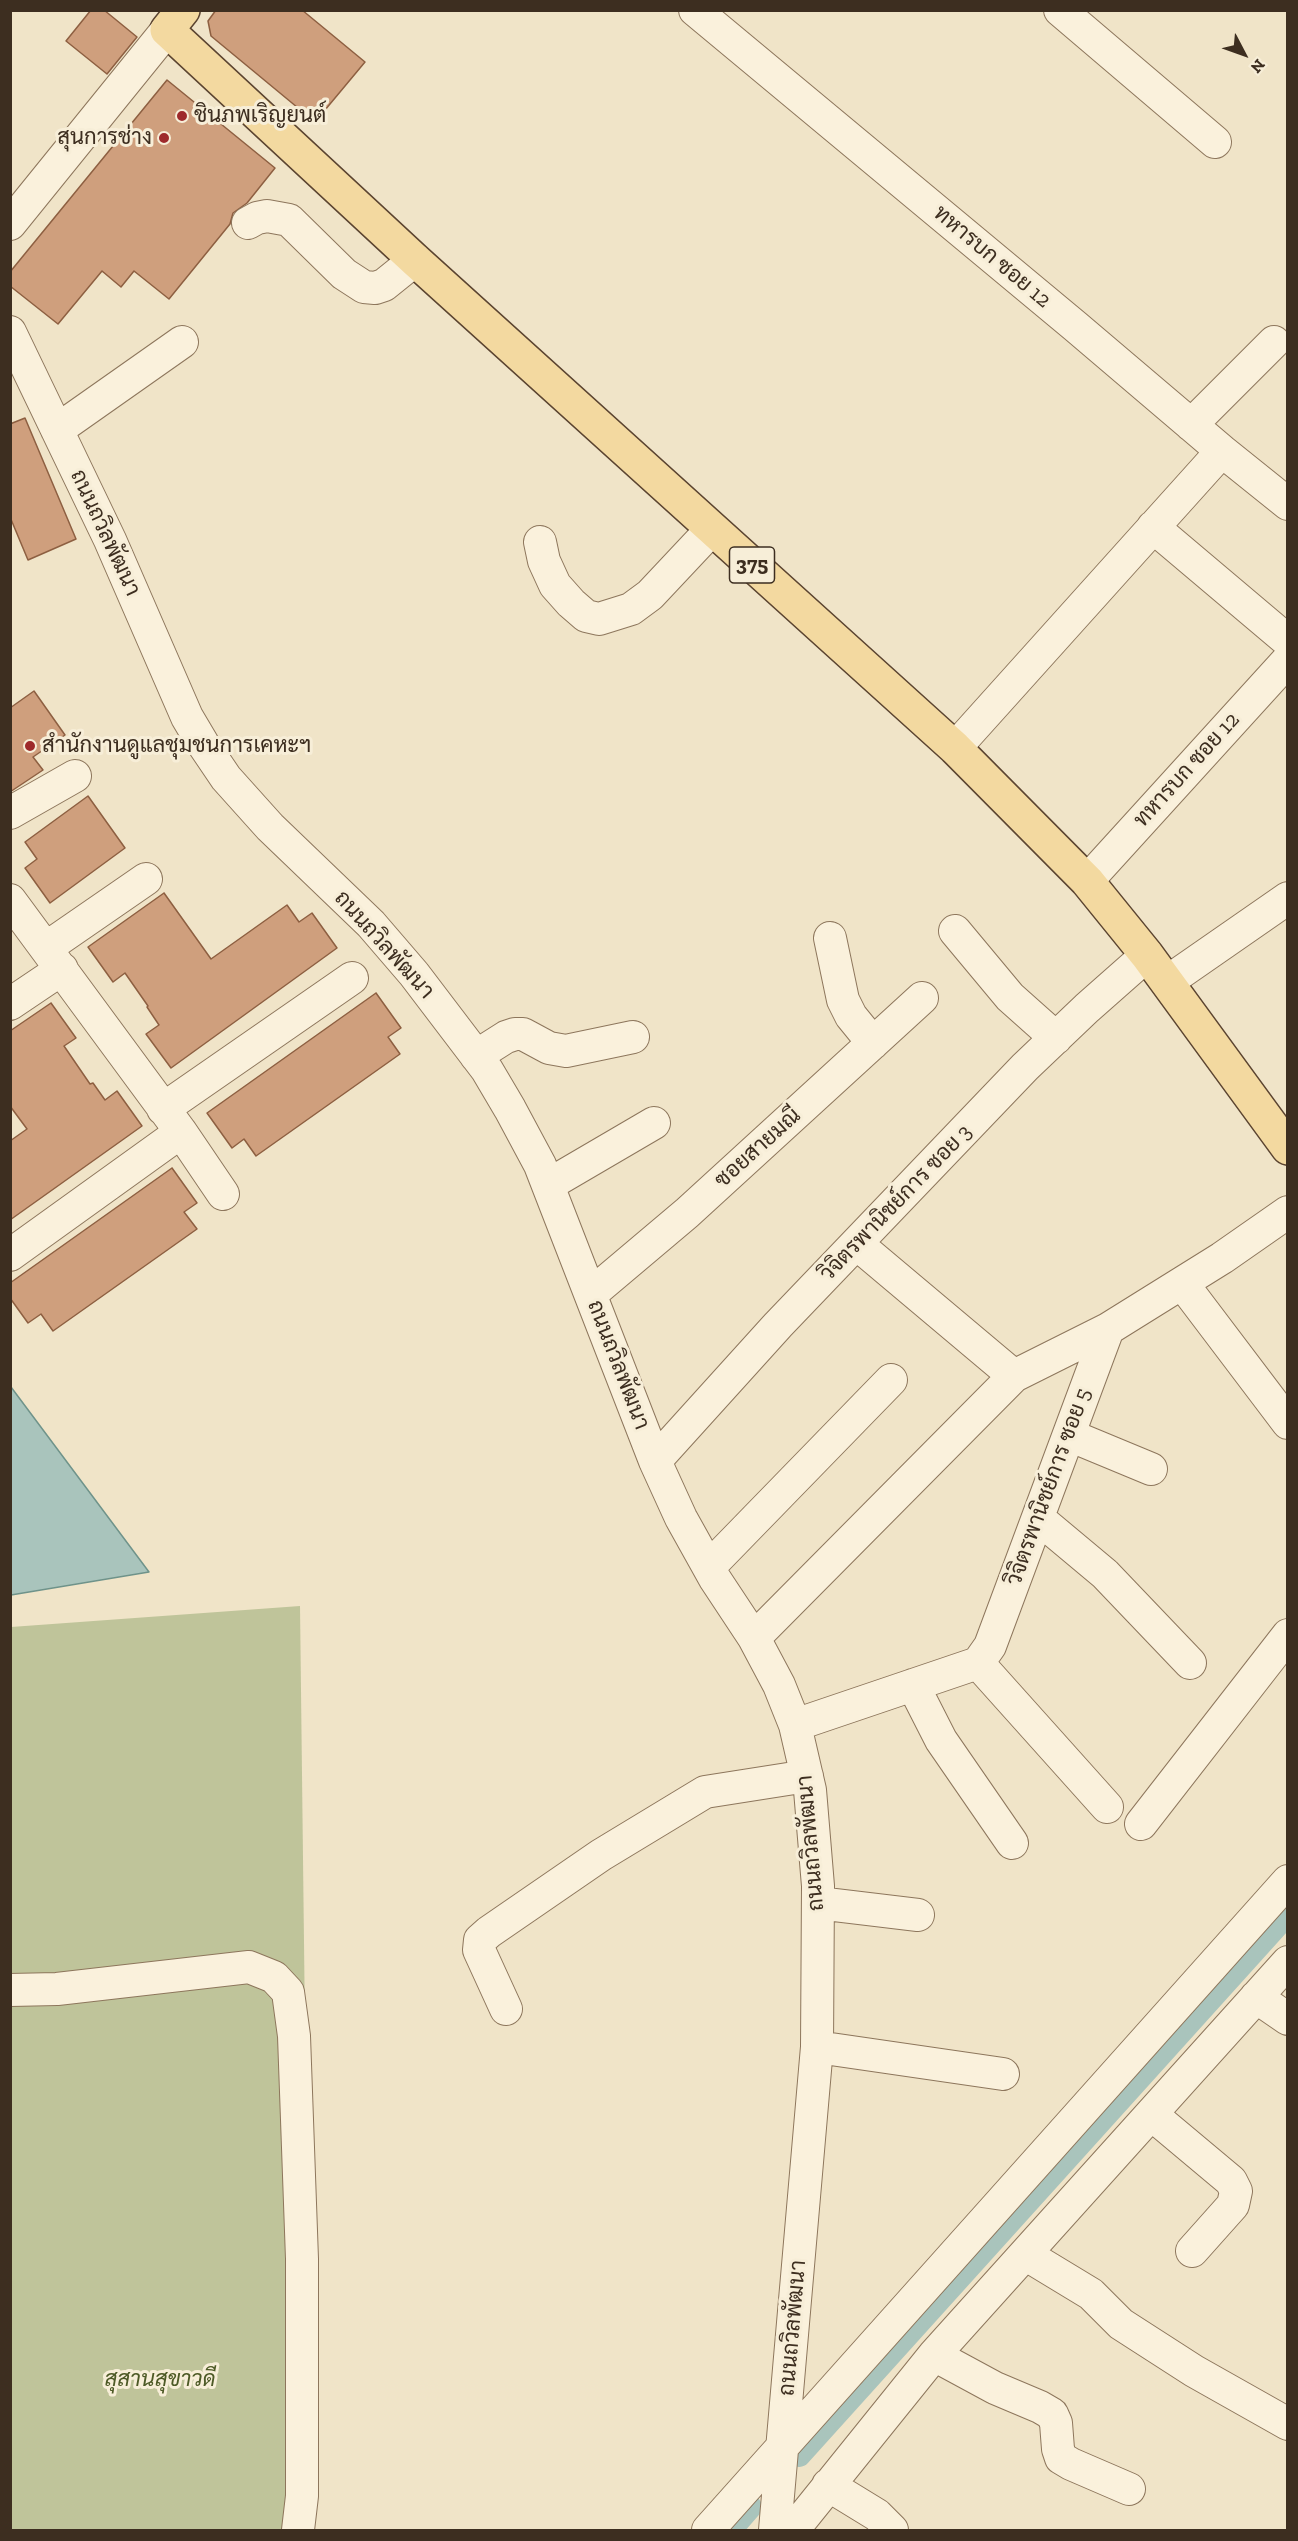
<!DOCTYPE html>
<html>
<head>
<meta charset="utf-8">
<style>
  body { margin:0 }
  #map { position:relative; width:1298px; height:2541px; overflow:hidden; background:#f0e4c8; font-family:"Zilla Slab",serif }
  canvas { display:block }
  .frame { position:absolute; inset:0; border:12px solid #3d2e20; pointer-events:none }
  .north { position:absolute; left:1214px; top:24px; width:60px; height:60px; -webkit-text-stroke:4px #f7eed8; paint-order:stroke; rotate:131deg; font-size:16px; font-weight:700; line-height:24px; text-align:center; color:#3d2e20 }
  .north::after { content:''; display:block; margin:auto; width:21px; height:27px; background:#3d2e20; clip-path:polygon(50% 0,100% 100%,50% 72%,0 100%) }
</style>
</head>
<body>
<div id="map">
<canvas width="1298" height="2541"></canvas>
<div class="frame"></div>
<div class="north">N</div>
</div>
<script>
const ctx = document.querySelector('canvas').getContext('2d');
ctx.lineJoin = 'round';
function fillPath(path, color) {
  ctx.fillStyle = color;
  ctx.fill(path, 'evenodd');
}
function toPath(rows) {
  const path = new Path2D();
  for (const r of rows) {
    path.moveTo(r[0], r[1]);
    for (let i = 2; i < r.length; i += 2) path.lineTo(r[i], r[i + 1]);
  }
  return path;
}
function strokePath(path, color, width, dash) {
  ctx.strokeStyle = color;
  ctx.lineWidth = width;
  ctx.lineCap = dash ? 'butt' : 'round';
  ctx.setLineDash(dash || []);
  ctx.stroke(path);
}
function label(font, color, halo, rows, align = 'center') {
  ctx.font = font + ' "Zilla Slab",Sarabun,serif';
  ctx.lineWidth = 6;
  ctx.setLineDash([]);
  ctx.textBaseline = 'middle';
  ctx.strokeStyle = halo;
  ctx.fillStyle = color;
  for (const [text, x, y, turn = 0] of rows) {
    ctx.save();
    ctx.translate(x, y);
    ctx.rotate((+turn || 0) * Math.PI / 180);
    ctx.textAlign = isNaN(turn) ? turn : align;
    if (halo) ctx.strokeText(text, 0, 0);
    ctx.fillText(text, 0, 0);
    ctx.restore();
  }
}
fillPath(toPath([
  [300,1606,311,2530,11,2530,11,1627]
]), '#bfc49a');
const water = toPath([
  [11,1387,149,1572,11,1595,11,1387]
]);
fillPath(water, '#a9c4bc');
strokePath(water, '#6f938a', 1.5);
strokePath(toPath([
  [799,2455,1288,1913],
  [730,2530,750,2507]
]), '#a9c4bc', 24);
const building = toPath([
  [91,10,104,10,137,37,107,74,66,41,91,10],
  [216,10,302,10,365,62,315,122,211,36,208,21,216,10],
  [167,80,275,168,247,203,233,213,230,224,169,299,134,271,121,287,102,271,58,324,10,286,10,272,167,80],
  [25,418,76,539,28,560,10,517,10,424,25,418],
  [34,691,65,735,33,757,43,770,10,792,10,708,34,691],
  [88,796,125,848,50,903,25,868,37,859,25,842,88,796],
  [164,893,211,959,287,905,299,922,312,913,337,948,171,1068,146,1034,159,1025,147,1007,148,1006,125,973,113,982,88,947,164,893],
  [376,993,401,1028,388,1037,400,1054,256,1156,244,1139,232,1148,207,1113,376,993],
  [51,1003,76,1038,64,1046,90,1084,93,1083,105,1100,117,1091,142,1126,10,1220,10,1141,27,1129,10,1106,10,1031,51,1003],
  [172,1168,197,1203,184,1212,197,1229,53,1331,41,1314,28,1323,10,1298,10,1283,172,1168]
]);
fillPath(building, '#cf9f7d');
strokePath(building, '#8d5f41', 1.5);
const minor = toPath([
  [695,10,1075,326,1222,451,1288,504],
  [1060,10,1215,142],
  [248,223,257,218,267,216,289,220,344,274,364,287,375,288,384,285,415,260],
  [10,224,167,30],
  [10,332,110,540,187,717,203,744,226,778,270,827,371,924,414,974,487,1070,510,1109,540,1165,655,1461,681,1518,715,1579,754,1638,779,1685,795,1725,810,1790,818,1886,817,2047,775,2530],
  [1191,425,1274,342],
  [57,430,182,342],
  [1153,527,1288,641],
  [540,542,544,561,555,585,571,603,586,616,599,619,631,609,650,595,712,529],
  [955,748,1222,451],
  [10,813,75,776],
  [1087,881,1288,660],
  [10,900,181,1132,223,1194],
  [955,931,1010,997,1056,1038],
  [830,938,843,1000,851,1016,873,1043],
  [46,948,146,879],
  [1167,982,1288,898],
  [10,1004,62,969],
  [476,1056,506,1037,515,1034,523,1034,549,1048,566,1051,633,1037],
  [163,1109,352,978],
  [548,1185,654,1123],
  [857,1244,1014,1376,1108,1329],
  [10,1255,181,1132],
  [1182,1283,1288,1423],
  [591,1294,687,1213,922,998],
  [1069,1435,1151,1469],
  [655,1461,778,1325,1025,1067,1087,1008,1147,955],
  [1038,1518,1105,1574,1190,1663],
  [709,1567,891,1380],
  [754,1638,1014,1376],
  [978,1663,1107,1807],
  [913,1685,941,1740,1012,1843],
  [795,1725,978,1663,990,1646,1108,1329,1222,1258,1288,1212],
  [1141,1824,1288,1635],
  [818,1903,918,1915],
  [10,1990,57,1989,249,1967,274,1977,288,1992,294,2036,302,2259,302,2496,298,2530],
  [1256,1997,1288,2019],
  [506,2009,479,1950,480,1940,489,1932,601,1855,705,1792,807,1776],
  [817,2047,1003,2074],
  [1151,2114,1231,2181,1236,2191,1233,2205,1192,2251],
  [1025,2254,1091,2294,1121,2324,1194,2371,1288,2424],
  [934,2355,995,2388,1040,2407,1052,2414,1056,2423,1058,2449,1061,2458,1071,2464,1129,2489],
  [828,2485,877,2515,892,2530],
  [708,2530,1288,1881],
  [793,2530,934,2355,1288,1962]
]);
const major = toPath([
  [183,10,167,30,415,260,955,748,1087,881,1147,955,1288,1148]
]);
strokePath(minor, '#8d765c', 34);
strokePath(major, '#5b4430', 36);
strokePath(minor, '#faf1dc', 32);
strokePath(major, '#f3d9a0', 33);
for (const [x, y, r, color] of [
  [182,116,6,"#9e2a2b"],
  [164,138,6,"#9e2a2b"],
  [30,746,6,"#9e2a2b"]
]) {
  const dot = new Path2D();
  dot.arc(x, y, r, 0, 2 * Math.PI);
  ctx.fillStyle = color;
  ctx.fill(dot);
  strokePath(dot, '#f7eed8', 2);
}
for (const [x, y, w] of [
  [752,565,45]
]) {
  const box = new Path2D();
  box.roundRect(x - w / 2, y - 18, w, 36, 4.5);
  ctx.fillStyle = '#f7eed8';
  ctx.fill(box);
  strokePath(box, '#3d2e20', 1.5);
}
label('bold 21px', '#3d2e20', null, [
  ["375",752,565]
]);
label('22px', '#3d2e20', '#f7eed8', [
  ["ชินภพเริญยนต์",194,116],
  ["สุนการช่าง",152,138,"right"],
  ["สำนักงานดูแลชุมชนการเคหะฯ",42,746]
], 'left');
label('22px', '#3d2e20', '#f7eed8', [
  ["ทหารบก ซอย 12",992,257,40],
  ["ถนนถวิลพัฒนา",105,533,65],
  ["ทหารบก ซอย 12",1187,770,-48],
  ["ถนนถวิลพัฒนา",384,945,48],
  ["ซอยสายมณี",758,1148,-42],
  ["วิจิตรพานิชย์การ ซอย 3",896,1203,-46],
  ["ถนนถวิลพัฒนา",618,1365,69],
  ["วิจิตรพานิชย์การ ซอย 5",1049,1487,-70],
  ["ถนนถวิลพัฒนา",811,1843,-95],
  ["ถนนถวิลพัฒนา",793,2328,-85]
]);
label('italic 22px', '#4d5a26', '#f7eed8', [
  ["สุสานสุขาวดี",160,2380]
]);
</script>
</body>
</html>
